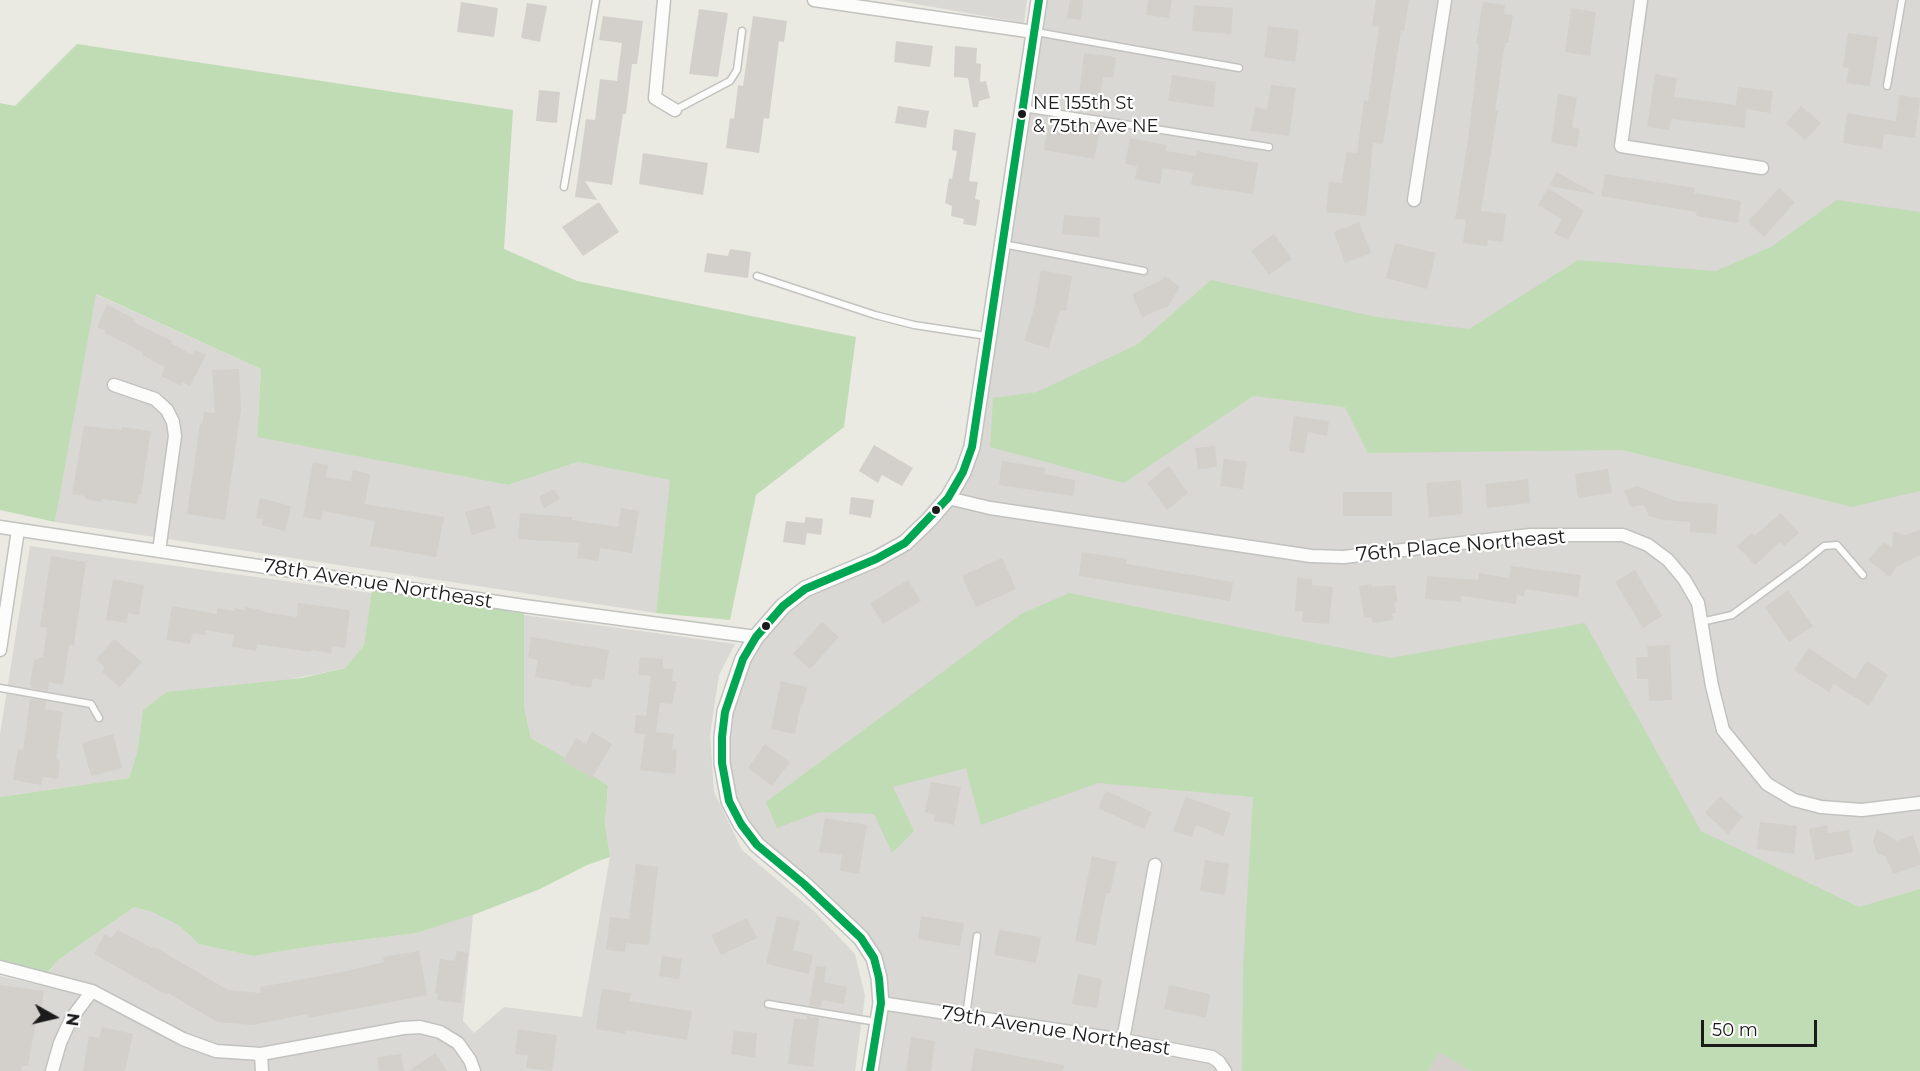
<!DOCTYPE html>
<html>
<head>
<meta charset="utf-8">
<style>
  body { margin:0 }
  #map { position:relative; width:1920px; height:1071px; overflow:hidden; background:#eae9e2; font-family:Montserrat,sans-serif }
  canvas { display:block }
  .north { position:absolute; left:24px; top:987px; width:60px; height:60px; -webkit-text-stroke:4px #fff; paint-order:stroke; rotate:98deg; font-size:16px; font-weight:700; line-height:24px; text-align:center; color:#1b1b1b }
  .north::after { content:''; display:block; margin:auto; width:21px; height:27px; background:#1b1b1b; clip-path:polygon(50% 0,100% 100%,50% 72%,0 100%) }
  .scale { position:absolute; left:1701px; top:1020px; width:116px; height:27px; box-sizing:border-box; border:3px solid #1b1b1b; border-top:0; padding-left:8px; font-size:18px; line-height:21px; white-space:nowrap; color:#1b1b1b; -webkit-text-stroke:4px #fff; paint-order:stroke }
</style>
</head>
<body>
<div id="map">
<canvas width="1920" height="1071"></canvas>
<div class="north">N</div>
<div class="scale">50 m</div>
</div>
<script>
const ctx = document.querySelector('canvas').getContext('2d');
ctx.lineJoin = 'round';
function fillPath(path, color) {
  ctx.fillStyle = color;
  ctx.fill(path, 'evenodd');
}
function toPath(rows) {
  const path = new Path2D();
  for (const r of rows) {
    path.moveTo(r[0], r[1]);
    for (let i = 2; i < r.length; i += 2) path.lineTo(r[i], r[i + 1]);
  }
  return path;
}
function strokePath(path, color, width, dash) {
  ctx.strokeStyle = color;
  ctx.lineWidth = width;
  ctx.lineCap = dash ? 'butt' : 'round';
  ctx.setLineDash(dash || []);
  ctx.stroke(path);
}
function label(font, color, halo, rows, align = 'center') {
  ctx.font = font + ' Montserrat,sans-serif';
  ctx.lineWidth = 4.5;
  ctx.setLineDash([]);
  ctx.textBaseline = 'middle';
  ctx.strokeStyle = halo;
  ctx.fillStyle = color;
  for (const [text, x, y, turn = 0] of rows) {
    ctx.save();
    ctx.translate(x, y);
    ctx.rotate((+turn || 0) * Math.PI / 180);
    ctx.textAlign = isNaN(turn) ? turn : align;
    if (halo) ctx.strokeText(text, 0, 0);
    ctx.fillText(text, 0, 0);
    ctx.restore();
  }
}
fillPath(toPath([
  [893,0,1027,0,1024,23],
  [1039,0,1920,0,1920,1071,870,1071,881,1003,874,958,757,845,729,801,725,713,756,637,805,589,876,559,929,520,972,447],
  [95,294,261,369,257,436,508,485,578,462,671,480,656,613,55,522],
  [30,546,372,593,364,645,345,668,143,710,137,753,129,778,0,797,0,734],
  [524,615,735,644,719,675,710,735,714,792,742,850,814,911,855,954,865,996,855,1071,0,1071,0,976,40,985,57,961,134,907,152,912,178,925,199,944,253,956,313,946,417,933,473,915,463,1021,474,1033,504,1007,582,1017,610,857,605,823,608,787,574,763,531,738,524,707]
]), '#d9d8d4');
fillPath(toPath([
  [77,44,513,110,504,249,577,281,856,337,844,427,756,495,730,620,656,613,670,480,578,462,508,485,257,437,261,369,96,294,55,522,0,510,0,103,15,106],
  [1837,200,1920,212,1920,491,1852,507,1622,450,1368,453,1345,407,1253,396,1124,483,990,447,993,398,1037,392,1138,344,1211,280,1376,317,1469,329,1578,260,1716,271,1771,247],
  [373,584,524,606,524,707,531,738,574,763,608,786,605,823,610,857,587,865,540,889,473,915,417,933,313,946,253,956,199,944,178,925,152,912,134,907,57,961,43,979,0,967,0,797,129,778,137,753,143,710,167,692,302,678,345,668,364,645],
  [1069,593,1391,658,1585,623,1701,831,1859,907,1920,889,1920,1071,1242,1071,1243,967,1253,797,1098,783,981,825,966,768,893,787,914,831,892,853,874,814,820,812,777,828,766,802,1021,614]
]), '#c0dcb5');
fillPath(toPath([
  [1070,0,1083,0,1081,20,1067,18],
  [1148,0,1172,0,1169,18,1146,15],
  [1376,0,1409,0,1404,31,1401,31,1383,144,1373,143,1366,216,1326,212,1329,182,1342,183,1346,152,1357,153,1364,100,1368,101,1379,27,1372,26],
  [461,2,498,8,494,37,457,32],
  [1483,2,1505,5,1504,14,1513,15,1508,43,1505,43,1495,111,1498,111,1481,211,1506,214,1503,242,1488,240,1487,246,1463,243,1466,220,1455,219,1468,140,1479,45,1476,44],
  [527,3,547,6,540,42,521,38],
  [1194,5,1233,8,1231,34,1192,31],
  [1571,8,1596,12,1590,56,1565,52],
  [699,9,728,13,718,77,689,74],
  [603,16,643,21,637,64,632,64,626,114,623,114,612,185,585,181,597,200,575,197,586,119,595,120,600,79,617,81,622,43,599,40],
  [753,16,787,21,784,42,779,41,769,119,764,118,759,153,726,148,730,118,734,119,738,85,743,86],
  [1268,26,1299,30,1295,62,1264,57],
  [1848,33,1878,37,1870,86,1846,83,1849,68,1843,67],
  [896,41,933,46,930,67,894,62],
  [955,46,977,48,976,63,981,64,980,82,986,81,990,98,979,101,978,107,973,107,968,78,954,77],
  [1084,53,1116,57,1113,78,1103,77,1099,108,1078,105],
  [1655,74,1677,78,1674,97,1736,105,1738,87,1773,91,1770,113,1746,109,1745,128,1671,119,1669,130,1647,127],
  [1172,75,1216,82,1213,107,1168,101],
  [1271,85,1296,88,1289,136,1251,131,1255,107,1267,109],
  [539,90,560,92,557,123,536,121],
  [1558,94,1577,97,1572,127,1580,129,1577,147,1551,143],
  [1899,95,1920,98,1915,138,1884,134,1882,149,1843,143,1847,113,1896,121],
  [898,106,929,111,926,128,895,123],
  [1801,106,1821,123,1805,140,1786,123],
  [1048,126,1099,135,1094,159,1044,150],
  [954,129,976,133,969,181,978,182,975,199,980,200,976,226,963,224,964,219,951,216,952,206,945,203,949,178,952,179,957,151,952,150],
  [1130,138,1167,145,1166,151,1196,156,1197,151,1258,163,1253,194,1191,185,1193,173,1163,168,1160,184,1135,179,1137,166,1125,164],
  [643,153,708,163,703,195,639,184],
  [1557,172,1594,193,1593,194,1549,186],
  [1605,174,1695,188,1694,193,1741,201,1738,223,1696,216,1697,212,1601,196],
  [1548,188,1584,211,1568,240,1554,233,1562,219,1538,205],
  [1779,188,1795,202,1764,237,1748,222],
  [599,202,619,232,583,256,562,227],
  [1064,215,1100,218,1099,237,1062,234],
  [1359,222,1371,253,1345,263,1334,232],
  [1274,234,1292,259,1269,275,1251,251],
  [1395,243,1436,253,1427,289,1386,278],
  [730,249,751,252,748,278,704,272,707,253,728,256],
  [1041,270,1072,276,1066,311,1060,310,1049,348,1024,341,1034,309],
  [1165,276,1180,287,1168,306,1142,317,1132,294,1162,280],
  [107,305,135,319,133,322,172,341,171,343,192,355,195,350,206,355,190,386,182,382,181,386,161,376,165,367,142,355,143,353,135,348,105,333,106,331,97,327],
  [239,369,241,410,225,520,187,514,200,424,202,424,204,412,215,413,212,370],
  [1294,416,1329,421,1327,436,1308,432,1304,453,1289,451],
  [84,426,121,430,122,427,151,431,141,495,138,495,137,504,102,499,102,502,85,499,85,496,72,494],
  [874,445,913,468,902,486,882,475,878,483,859,471],
  [1215,446,1217,467,1198,469,1195,448],
  [1224,459,1247,462,1243,489,1220,486],
  [1002,461,1045,468,1044,474,1075,480,1073,496,999,485],
  [313,462,328,465,326,477,351,481,353,470,370,474,365,504,444,517,436,557,370,546,375,521,323,511,321,520,303,517],
  [1169,466,1188,493,1167,510,1147,483],
  [1608,469,1612,493,1578,498,1575,474],
  [1528,479,1530,503,1487,508,1485,484],
  [1461,480,1463,514,1429,517,1426,483],
  [1637,486,1675,501,1718,504,1716,534,1690,532,1690,522,1663,520,1649,516,1644,505,1631,507,1624,491],
  [554,489,560,499,544,508,539,497],
  [1343,492,1392,492,1392,516,1343,516],
  [851,497,874,500,871,518,849,514],
  [260,498,291,506,285,531,262,525,263,519,256,518],
  [490,505,496,528,472,535,465,512],
  [621,508,639,511,632,553,600,548,598,561,577,558,579,543,518,539,520,513,572,517,572,520,618,527],
  [1781,513,1799,533,1784,546,1780,542,1755,565,1737,546,1752,533,1754,536],
  [806,517,823,519,821,535,807,533,805,545,783,542,786,521,804,523],
  [1920,530,1920,555,1896,567,1890,577,1868,560,1884,542,1892,548,1893,532,1906,535],
  [1082,552,1127,559,1126,564,1233,582,1230,601,1079,576],
  [51,556,86,562,74,645,69,645,63,685,49,682,48,691,31,688,32,685,30,685,34,659,38,660,39,657,43,658,47,628,40,627],
  [1002,558,1016,589,976,607,962,576],
  [1511,566,1581,575,1578,597,1525,589,1524,596,1517,595,1516,604,1461,596,1461,602,1425,599,1427,576,1478,580,1479,573,1509,578],
  [1635,570,1662,616,1643,628,1615,582],
  [1297,578,1312,579,1312,585,1333,587,1329,624,1302,622,1303,611,1295,611],
  [113,579,144,585,139,615,128,613,127,623,106,620],
  [908,580,921,601,883,624,870,603],
  [1371,584,1372,587,1395,585,1398,602,1394,603,1396,613,1392,613,1393,620,1373,623,1371,617,1364,618,1359,586],
  [1788,590,1813,626,1789,642,1765,607],
  [298,603,350,610,345,648,332,646,331,653,311,650,311,652,257,644,256,651,232,647,234,635,205,630,205,635,193,633,190,644,166,640,172,606,217,614,217,608,234,611,234,608,245,610,245,607,262,610,264,612,297,617],
  [822,622,839,637,810,669,793,654],
  [531,637,609,650,604,680,593,678,591,688,571,685,571,683,535,677,538,660,528,658],
  [114,639,142,662,120,687,102,672,105,667,96,660],
  [1670,645,1672,700,1649,701,1648,679,1637,679,1636,657,1648,657,1647,646],
  [1809,648,1855,679,1867,661,1888,675,1869,706,1834,684,1829,692,1794,670],
  [640,657,663,659,663,668,673,669,672,681,677,682,672,704,660,703,656,732,674,734,672,749,677,750,675,774,640,770,645,734,634,733,636,715,646,716,651,676,638,675],
  [781,681,807,687,803,705,801,704,795,734,771,729],
  [30,699,46,701,45,709,63,712,56,759,60,760,58,779,43,777,41,785,13,780,18,749,23,750],
  [592,732,612,744,592,778,563,761,576,738,586,744],
  [113,734,122,768,91,776,82,743],
  [765,744,790,762,772,786,748,768],
  [931,782,961,787,954,825,934,821,935,815,925,812],
  [1106,791,1152,812,1144,829,1098,808],
  [1720,796,1743,817,1728,834,1705,813],
  [1186,797,1231,813,1223,836,1196,825,1192,837,1173,831],
  [825,818,867,825,859,874,840,871,842,855,819,852],
  [1760,822,1797,826,1794,854,1757,849],
  [1827,825,1828,833,1849,830,1853,852,1815,860,1809,829],
  [1877,829,1897,841,1913,835,1920,856,1920,865,1893,874,1886,857,1877,853,1873,841],
  [1092,856,1117,862,1110,893,1106,893,1096,945,1075,941],
  [1205,860,1229,864,1225,895,1200,891],
  [636,864,658,867,649,945,626,943,625,952,606,950,610,917,629,919],
  [777,916,800,921,793,950,813,955,809,974,766,964],
  [921,916,964,923,960,946,918,939],
  [747,918,757,938,721,955,711,935],
  [118,930,152,948,153,946,228,990,261,993,260,987,342,972,384,962,383,957,419,951,427,995,308,1018,307,1014,253,1025,217,1022,168,993,167,995,94,954,105,934,111,938],
  [999,930,1041,937,1036,963,994,955],
  [457,951,468,953,461,1003,437,1000,438,993,435,993,440,959,455,961],
  [662,956,682,959,679,979,659,976],
  [816,966,826,967,824,982,847,987,844,1004,822,1000,821,1007,809,1005],
  [1078,974,1102,979,1097,1008,1072,1004],
  [0,985,44,991,40,1022,36,1021,28,1066,22,1066,21,1071,0,1071],
  [1169,985,1210,994,1206,1018,1164,1009],
  [602,989,631,993,629,1001,692,1011,687,1040,625,1030,625,1034,596,1029],
  [807,1016,819,1018,813,1067,788,1064,794,1018,807,1020],
  [102,1027,133,1034,125,1071,83,1071,89,1036,99,1038],
  [518,1029,557,1035,552,1071,526,1068,528,1055,515,1054],
  [734,1031,757,1033,755,1058,731,1054],
  [911,1037,935,1041,931,1071,906,1071],
  [975,1048,1064,1065,1063,1071,971,1071],
  [1439,1052,1471,1071,1428,1071],
  [435,1053,447,1071,409,1071],
  [401,1054,404,1071,379,1071,377,1057]
]), '#d3d0cb');
const service = toPath([
  [1036,32,1239,68],
  [1887,86,1902,0],
  [1023,108,1269,147],
  [675,110,730,81,737,70,742,31],
  [564,187,596,0],
  [1003,244,1144,271],
  [757,276,875,315,914,325,987,336],
  [1701,622,1732,615,1803,563,1824,546,1837,545,1863,575],
  [0,688,91,704,99,718],
  [768,1004,877,1022],
  [966,1016,977,936]
]);
const minor = toPath([
  [664,0,655,98,675,110],
  [814,0,1034,32],
  [1641,0,1621,146,1762,168],
  [1414,200,1445,0],
  [114,385,155,399,167,410,173,422,175,436,159,551],
  [948,498,990,508,1311,556,1344,557,1530,535,1623,535,1648,545,1668,560,1684,579,1698,603,1712,686,1723,730,1767,784,1794,800,1821,807,1862,810,1920,803],
  [0,527,524,606,756,637],
  [0,650,18,530],
  [0,967,92,991,183,1039,216,1051,261,1054,403,1028,420,1027,440,1032,458,1043,470,1060,474,1071],
  [881,1003,1123,1040,1212,1057,1219,1062,1225,1071],
  [1123,1040,1155,865],
  [261,1054,262,1071],
  [52,1071,60,1043,71,1019,92,991]
]);
const tertiary = toPath([
  [870,1071,881,1003,879,978,874,958,861,938,804,884,757,845,741,824,729,801,722,763,722,737,725,712,743,659,756,637,783,606,805,589,876,559,905,543,929,520,948,498,963,472,972,447,1039,0]
]);
strokePath(service, '#c2c2bf', 9);
strokePath(minor, '#c2c2bf', 15);
strokePath(tertiary, '#c2c2bf', 18);
strokePath(service, '#fcfcfb', 6);
strokePath(minor, '#fcfcfb', 12);
strokePath(tertiary, '#fcfcfb', 15);
strokePath(toPath([
  [870,1071,881,1003,879,978,874,958,861,938,804,884,757,845,741,824,729,801,722,763,722,737,725,712,743,659,756,637,783,606,805,589,876,559,905,543,948,498,963,472,972,447,1039,0]
]), '#00a651', 8);
for (const [x, y, r, color] of [
  [1022,114,5,"#1b1b1b"],
  [936,510,5,"#1b1b1b"],
  [766,626,5,"#1b1b1b"]
]) {
  const dot = new Path2D();
  dot.arc(x, y, r, 0, 2 * Math.PI);
  ctx.fillStyle = color;
  ctx.fill(dot);
  strokePath(dot, '#fff', 2);
}
label('18px', '#1b1b1b', '#fff', [
  ["NE 155th St",1033,104],
  ["& 75th Ave NE",1033,127]
], 'left');
label('20px', '#1b1b1b', '#fff', [
  ["76th Place Northeast",1461,546,-5],
  ["78th Avenue Northeast",378,584,9],
  ["79th Avenue Northeast",1056,1031,9]
]);
</script>
</body>
</html>
